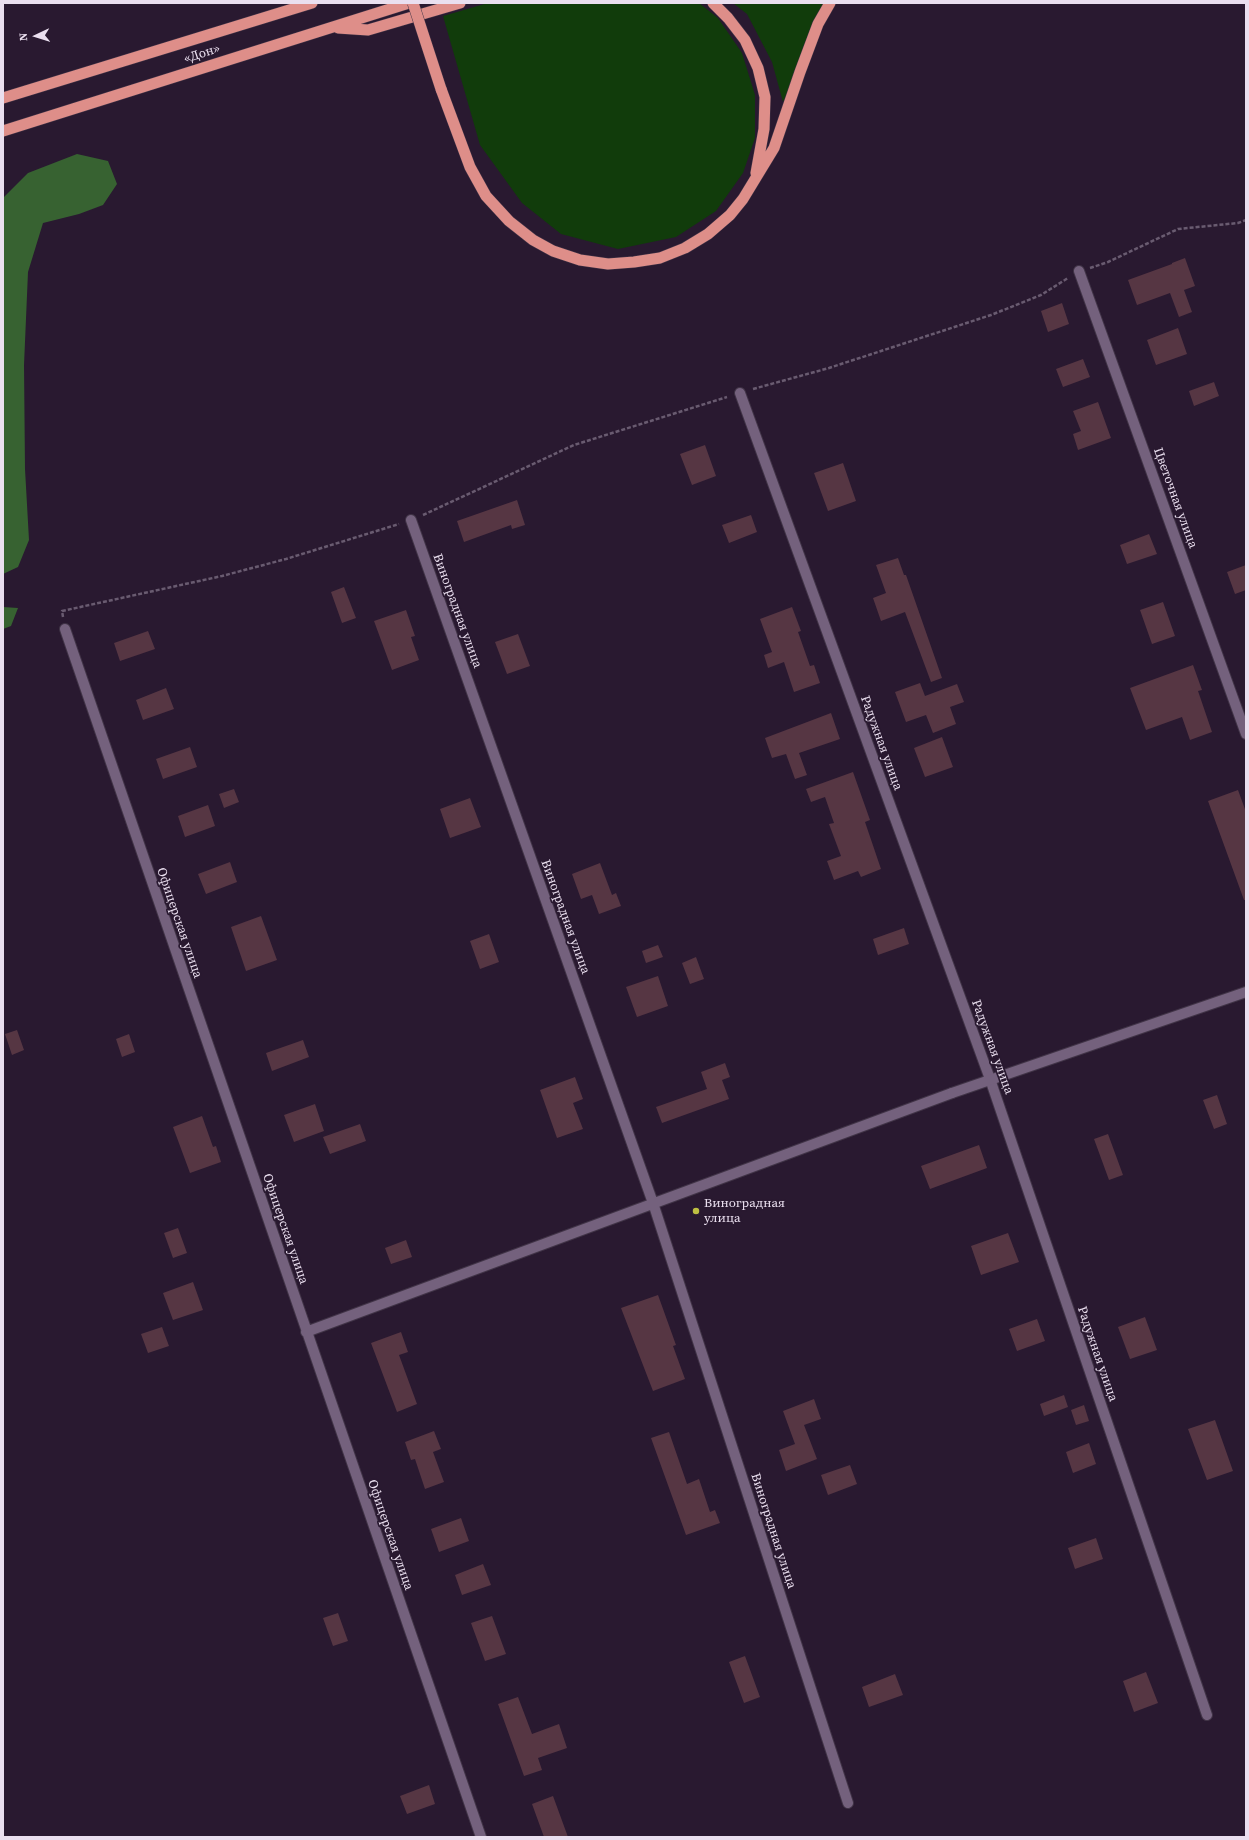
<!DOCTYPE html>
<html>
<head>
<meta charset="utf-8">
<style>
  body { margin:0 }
  #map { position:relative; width:1249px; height:1840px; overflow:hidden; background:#291930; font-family:"Source Serif 4",serif }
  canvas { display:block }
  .frame { position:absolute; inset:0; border:4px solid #eadfef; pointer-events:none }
  .north { position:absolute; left:16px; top:16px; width:40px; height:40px; -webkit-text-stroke:3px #291930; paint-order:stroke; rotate:266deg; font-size:11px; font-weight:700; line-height:16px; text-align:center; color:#eadfef }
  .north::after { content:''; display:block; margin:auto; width:14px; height:18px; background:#eadfef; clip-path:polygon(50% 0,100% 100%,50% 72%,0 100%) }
</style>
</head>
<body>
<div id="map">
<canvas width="1249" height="1840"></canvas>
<div class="frame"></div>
<div class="north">N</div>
</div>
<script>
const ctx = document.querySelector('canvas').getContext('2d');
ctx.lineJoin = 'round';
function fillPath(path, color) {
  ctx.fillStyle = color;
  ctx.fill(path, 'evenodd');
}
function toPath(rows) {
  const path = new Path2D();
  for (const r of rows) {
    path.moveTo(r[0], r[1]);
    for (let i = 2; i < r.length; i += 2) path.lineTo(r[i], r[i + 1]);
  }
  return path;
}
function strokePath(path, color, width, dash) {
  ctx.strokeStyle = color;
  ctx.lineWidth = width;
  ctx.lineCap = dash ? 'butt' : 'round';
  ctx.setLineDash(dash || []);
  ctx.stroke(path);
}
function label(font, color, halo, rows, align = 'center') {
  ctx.font = font + ' "Source Serif 4",serif';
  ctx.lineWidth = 3.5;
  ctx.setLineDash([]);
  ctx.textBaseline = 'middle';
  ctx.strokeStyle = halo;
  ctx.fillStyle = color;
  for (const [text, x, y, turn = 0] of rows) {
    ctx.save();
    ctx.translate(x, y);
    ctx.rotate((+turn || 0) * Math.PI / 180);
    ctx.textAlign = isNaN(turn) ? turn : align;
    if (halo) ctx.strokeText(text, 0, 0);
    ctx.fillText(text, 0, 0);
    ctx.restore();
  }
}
fillPath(toPath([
  [488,3,699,3,718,18,742,53,755,95,755,138,743,173,716,211,676,237,618,249,561,234,522,203,480,145,443,16],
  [733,3,827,3,783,102,772,62,747,14]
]), '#113c0b');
fillPath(toPath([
  [77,154,108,161,117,184,103,205,79,214,43,223,28,272,24,365,25,469,29,540,18,567,3,574,3,198,28,173],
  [3,607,18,608,11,626,3,629]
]), '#376231');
fillPath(toPath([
  [1185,258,1195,286,1184,290,1192,312,1179,317,1170,293,1137,305,1128,280,1172,264,1172,263],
  [1062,303,1069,324,1048,332,1041,311],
  [1178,328,1187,354,1156,365,1147,340],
  [1083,359,1090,377,1063,387,1056,369],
  [1214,382,1219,396,1194,406,1189,391],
  [1098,402,1111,438,1078,450,1073,434,1081,431,1073,411],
  [705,445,716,476,692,485,680,454],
  [843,463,856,501,828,511,814,473],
  [517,500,525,525,512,529,511,525,464,542,457,521],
  [751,515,757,532,729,543,722,525],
  [1149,534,1157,554,1127,564,1120,545],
  [898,558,904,575,906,575,942,678,931,682,905,612,881,621,873,598,886,593,876,565],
  [1246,565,1246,590,1235,594,1227,572],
  [344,587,356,618,342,623,331,592],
  [1163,602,1175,636,1152,644,1140,610],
  [792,607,801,631,798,632,810,666,814,665,820,683,794,692,784,662,768,668,764,655,772,652,760,619],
  [406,610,415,636,411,637,419,660,392,670,374,621],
  [148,631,155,649,120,661,114,643],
  [518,634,530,666,507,674,495,642],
  [1193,665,1202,690,1198,691,1212,732,1190,740,1182,717,1146,730,1130,688],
  [920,683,925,696,957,684,964,702,950,707,956,724,933,733,926,715,906,722,895,692],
  [166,688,174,709,143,720,136,700],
  [831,713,840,739,799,753,807,775,795,779,786,754,772,758,765,738],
  [942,737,953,767,925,777,914,748],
  [190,747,197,767,163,779,156,759],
  [853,772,870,820,865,822,881,869,861,877,858,871,834,880,827,861,841,856,829,824,834,823,825,797,811,802,806,789],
  [234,789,239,802,224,808,219,794],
  [1238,790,1246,812,1246,900,1244,900,1208,801],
  [470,798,481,827,450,838,440,809],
  [208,805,215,826,185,837,178,816],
  [230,862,237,882,206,894,198,874],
  [600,863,612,895,616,893,621,906,599,914,592,895,581,899,572,874],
  [261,916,277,960,246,971,231,927],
  [904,928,909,944,878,955,873,939],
  [489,934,499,962,480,969,470,941],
  [658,945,663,957,646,963,642,951],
  [696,957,704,979,690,984,682,963],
  [658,976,668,1006,637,1017,626,987],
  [17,1030,24,1050,12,1055,5,1034],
  [129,1034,135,1052,122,1057,116,1039],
  [303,1040,309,1057,272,1071,266,1053],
  [725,1063,730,1077,722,1080,729,1099,662,1123,656,1107,707,1089,701,1072],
  [575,1077,583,1099,573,1103,583,1129,557,1138,540,1090],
  [1217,1095,1227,1124,1214,1129,1203,1100],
  [315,1104,324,1131,294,1142,284,1115],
  [202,1116,213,1147,216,1146,221,1162,190,1173,173,1127],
  [360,1124,366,1141,330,1154,323,1137],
  [1108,1134,1123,1175,1109,1180,1094,1139],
  [979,1145,987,1168,930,1189,921,1166],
  [178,1228,187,1253,173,1258,164,1233],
  [1008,1233,1019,1262,981,1275,971,1246],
  [406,1240,412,1257,391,1264,385,1248],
  [193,1282,203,1310,173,1320,163,1293],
  [658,1295,676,1345,673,1346,685,1379,653,1391,621,1308],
  [1145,1317,1157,1350,1130,1359,1118,1327],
  [1037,1319,1045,1341,1017,1351,1009,1329],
  [162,1327,169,1346,148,1353,141,1334],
  [401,1332,408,1352,399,1355,417,1404,397,1412,371,1343],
  [1064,1395,1068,1407,1044,1416,1040,1404],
  [814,1399,821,1419,804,1425,817,1459,786,1471,779,1450,795,1444,783,1411],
  [1084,1405,1089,1421,1076,1425,1071,1410],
  [1215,1420,1233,1471,1207,1480,1188,1429],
  [434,1431,441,1449,433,1452,444,1482,425,1489,415,1459,411,1460,405,1442],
  [669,1432,687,1484,699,1479,710,1512,715,1510,720,1523,686,1535,651,1438],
  [1089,1443,1096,1464,1073,1473,1066,1452],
  [850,1465,857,1484,828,1495,821,1475],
  [461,1518,469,1541,439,1552,431,1529],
  [1096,1538,1103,1559,1075,1569,1068,1548],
  [483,1564,491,1585,462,1595,455,1575],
  [338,1613,348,1641,333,1646,323,1618],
  [492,1616,506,1654,485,1661,471,1623],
  [745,1656,760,1697,744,1703,729,1662],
  [1146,1672,1158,1703,1134,1712,1123,1681],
  [895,1674,903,1695,869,1707,862,1687],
  [518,1697,532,1734,559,1724,567,1748,538,1758,542,1770,524,1776,498,1704],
  [429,1785,435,1804,407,1814,400,1796],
  [553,1796,568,1837,544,1837,532,1804]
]), '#563643');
const minor = toPath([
  [1079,271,1246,734],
  [740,393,990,1079,1207,1715],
  [411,520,653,1203,848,1803],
  [65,629,481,1837],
  [306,1332,952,1093]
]);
const tertiary = toPath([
  [952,1093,1246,992]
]);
const trunk = toPath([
  [713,3,728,18,745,40,758,68,765,97,764,129,756,173],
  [338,28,368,30,460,3],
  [441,89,470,167,486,196,509,221,533,240,553,251,580,260,608,264,634,262,660,258,685,248,708,234,730,215,743,199,774,148,800,72,818,24,830,3],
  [3,98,312,3],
  [3,131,409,3]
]);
strokePath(minor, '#413447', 12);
strokePath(tertiary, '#413447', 12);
strokePath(trunk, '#413447', 12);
strokePath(toPath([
  [1090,268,1108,262,1178,229,1238,223,1246,220],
  [753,389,829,368,991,315,1041,295,1068,278],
  [423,515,574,445,727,397],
  [63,617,62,611,222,576,286,559,399,524]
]), '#695b70', 2.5, [4, 2]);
strokePath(minor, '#74617d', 10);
strokePath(tertiary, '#74617d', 10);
strokePath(trunk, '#de8e89', 11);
const trunkBridge = toPath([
  [413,3,441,89]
]);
strokePath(trunkBridge, '#413447', 12, []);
strokePath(trunkBridge, '#de8e89', 11);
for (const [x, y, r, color] of [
  [696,1211,4,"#bebf42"]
]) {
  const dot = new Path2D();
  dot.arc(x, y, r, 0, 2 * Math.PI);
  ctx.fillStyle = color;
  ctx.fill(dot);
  strokePath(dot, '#291930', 1.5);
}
label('13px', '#eadfef', '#291930', [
  ["«Дон»",202,54,-18],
  ["Цветочная улица",1175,498,70],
  ["Виноградная улица",457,611,70],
  ["Радужная улица",881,743,70],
  ["Виноградная улица",565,917,70],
  ["Офицерская улица",179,923,71],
  ["Радужная улица",992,1047,70],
  ["Офицерская улица",285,1229,71],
  ["Радужная улица",1097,1354,71],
  ["Виноградная улица",773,1531,72],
  ["Офицерская улица",390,1535,71]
]);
label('13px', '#eadfef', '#291930', [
  ["Виноградная",704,1204],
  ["улица",704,1219]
], 'left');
</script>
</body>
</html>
